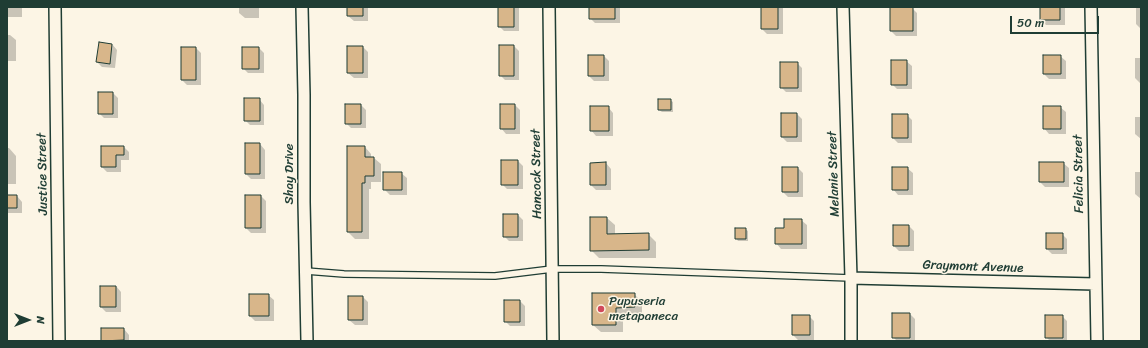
<!DOCTYPE html>
<html>
<head>
<meta charset="utf-8">
<style>
  body { margin:0 }
  #map { position:relative; width:1148px; height:348px; overflow:hidden; background:#fcf5e5; font-family:Sriracha,sans-serif }
  canvas { display:block }
  .frame { position:absolute; inset:0; border:8px solid #1f3d34; pointer-events:none }
  .north { position:absolute; left:8px; top:300px; width:40px; height:40px; -webkit-text-stroke:3px #fcf5e5; paint-order:stroke; rotate:90deg; font-size:11px; font-weight:700; line-height:16px; text-align:center; color:#1f3d34 }
  .north::after { content:''; display:block; margin:auto; width:14px; height:18px; background:#1f3d34; clip-path:polygon(50% 0,100% 100%,50% 72%,0 100%) }
  .scale { position:absolute; left:1010px; top:16px; width:89px; height:18px; box-sizing:border-box; border:2px solid #1f3d34; border-top:0; padding-left:5px; font-size:12px; line-height:14px; white-space:nowrap; color:#1f3d34; -webkit-text-stroke:3px #fcf5e5; paint-order:stroke }
</style>
</head>
<body>
<div id="map">
<canvas width="1148" height="348"></canvas>
<div class="frame"></div>
<div class="north">N</div>
<div class="scale">50 m</div>
</div>
<script>
const ctx = document.querySelector('canvas').getContext('2d');
ctx.lineJoin = 'round';
function fillPath(path, color) {
  ctx.fillStyle = color;
  ctx.fill(path, 'evenodd');
}
function toPath(rows) {
  const path = new Path2D();
  for (const r of rows) {
    path.moveTo(r[0], r[1]);
    for (let i = 2; i < r.length; i += 2) path.lineTo(r[i], r[i + 1]);
  }
  return path;
}
function strokePath(path, color, width, dash) {
  ctx.strokeStyle = color;
  ctx.lineWidth = width;
  ctx.lineCap = dash ? 'butt' : 'round';
  ctx.setLineDash(dash || []);
  ctx.stroke(path);
}
function label(font, color, halo, rows, align = 'center') {
  ctx.font = font + ' Sriracha,sans-serif';
  ctx.lineWidth = 3;
  ctx.setLineDash([]);
  ctx.textBaseline = 'middle';
  ctx.strokeStyle = halo;
  ctx.fillStyle = color;
  for (const [text, x, y, turn = 0] of rows) {
    ctx.save();
    ctx.translate(x, y);
    ctx.rotate((+turn || 0) * Math.PI / 180);
    ctx.textAlign = isNaN(turn) ? turn : align;
    if (halo) ctx.strokeText(text, 0, 0);
    ctx.fillText(text, 0, 0);
    ctx.restore();
  }
}
fillPath(toPath([
  [7,7,22,7,22,17,7,17],
  [239,7,259,7,259,18,245,18,239,13],
  [348,7,368,7,368,21,354,21,348,16],
  [499,7,517,7,519,8,519,31,504,31,499,26],
  [590,7,620,7,620,23,595,23,590,18],
  [762,7,783,7,783,34,767,34,762,29],
  [1041,7,1065,7,1065,25,1046,25,1041,19],
  [1136,7,1141,7,1141,29,1136,24],
  [912,8,917,13,917,36,896,36,891,31],
  [7,35,10,35,16,40,16,61,7,61],
  [112,44,117,50,115,68,102,67,97,62],
  [514,46,519,51,519,80,505,80,500,75],
  [348,47,363,47,368,52,368,78,354,78,348,73],
  [196,48,201,53,201,85,187,85,182,80],
  [259,48,264,53,264,73,248,73,243,68],
  [589,56,604,56,609,61,609,81,594,81,589,76],
  [1060,56,1066,61,1066,79,1049,79,1044,74],
  [1135,58,1141,58,1141,84,1135,78],
  [906,61,912,66,912,89,897,89,892,84],
  [797,63,802,68,802,92,786,92,781,87],
  [113,93,118,98,118,118,104,118,99,113],
  [259,99,264,105,264,125,250,125,245,120],
  [670,100,673,102,673,112,662,112,659,110],
  [361,105,366,110,366,128,351,128,346,123],
  [501,105,515,105,520,110,520,134,506,134,501,128],
  [608,107,613,113,613,136,596,136,591,130],
  [1060,107,1066,112,1066,134,1049,134,1044,128],
  [782,114,797,114,802,119,802,142,787,142,782,137],
  [907,115,912,120,912,143,898,143,893,138],
  [1135,117,1141,117,1141,139,1135,134],
  [260,144,265,150,265,179,251,179,246,174],
  [124,147,129,152,129,160,121,160,121,172,107,172,102,167],
  [365,147,371,154,371,158,374,158,381,164,381,182,371,182,371,189,369,189,369,239,355,239,348,232],
  [7,148,9,148,16,156,16,184,7,184],
  [518,161,523,166,523,189,507,189,502,184],
  [606,163,611,169,611,190,596,190,591,185],
  [1040,163,1063,163,1069,168,1069,187,1045,187,1040,182],
  [783,168,798,168,803,173,803,197,788,197,783,192],
  [907,168,913,173,913,195,898,195,893,189],
  [1135,172,1141,172,1141,199,1135,194],
  [401,173,407,178,407,195,390,195,384,189],
  [7,196,17,196,22,202,22,213,7,213],
  [261,196,266,201,266,233,251,233,246,228],
  [518,215,523,220,523,241,509,241,504,236],
  [607,218,615,225,615,235,648,234,656,242,656,258,599,258,591,250],
  [801,220,807,225,807,249,781,249,776,243],
  [894,226,909,226,914,231,914,251,899,251,894,246],
  [745,229,748,231,748,241,738,241,736,238],
  [1047,234,1062,234,1067,239,1067,254,1052,254,1047,249],
  [101,286,116,286,121,292,121,312,106,312,101,307],
  [634,294,642,302,642,315,623,315,623,332,601,332,593,325],
  [268,295,274,300,274,321,255,321,250,316],
  [349,297,363,297,368,302,368,325,355,325,349,320],
  [520,301,525,306,525,326,510,326,505,321],
  [893,314,910,314,915,319,915,341,897,341,893,337],
  [809,316,814,321,814,340,798,340,793,335],
  [1062,316,1067,321,1067,341,1050,341,1046,337],
  [102,329,124,329,129,335,129,341,102,341]
]), '#0003');
const building = toPath([
  [347,7,363,7,363,16,347,16,347,7],
  [498,7,514,7,514,27,498,27,498,7],
  [589,7,615,7,615,19,589,19,589,7],
  [761,7,778,7,778,29,761,29,761,7],
  [890,7,913,7,913,31,890,31,890,7],
  [1040,7,1060,7,1060,20,1040,20,1040,7],
  [99,42,112,44,110,64,96,62,99,42],
  [499,45,514,45,514,76,499,76,499,45],
  [347,46,363,46,363,73,347,73,347,46],
  [181,47,196,47,196,80,181,80,181,47],
  [242,47,259,47,259,69,242,69,242,47],
  [588,55,604,55,604,76,588,76,588,55],
  [1043,55,1061,55,1061,74,1043,74,1043,55],
  [891,60,907,60,907,85,891,85,891,60],
  [780,62,798,62,798,88,780,88,780,62],
  [98,92,113,92,113,114,98,114,98,92],
  [244,98,260,98,260,121,244,121,244,98],
  [658,99,671,99,671,110,658,110,658,99],
  [345,104,361,104,361,124,345,124,345,104],
  [500,104,515,104,515,129,500,129,500,104],
  [590,106,609,106,609,131,590,131,590,106],
  [1043,106,1061,106,1061,129,1043,129,1043,106],
  [781,113,797,113,797,137,781,137,781,113],
  [892,114,908,114,908,138,892,138,892,114],
  [245,143,260,143,260,174,245,174,245,143],
  [101,146,124,146,124,155,116,155,116,167,101,167,101,146],
  [347,146,365,146,365,157,374,157,374,176,365,176,365,183,362,183,362,232,347,232,347,146],
  [501,160,518,160,518,185,501,185,501,160],
  [606,162,606,185,590,185,590,163,606,162],
  [1039,162,1064,162,1064,182,1039,182,1039,162],
  [782,167,798,167,798,192,782,192,782,167],
  [892,167,908,167,908,190,892,190,892,167],
  [383,172,402,172,402,190,383,190,383,172],
  [7,195,17,195,17,208,7,208,7,195],
  [245,195,261,195,261,228,245,228,245,195],
  [503,214,518,214,518,237,503,237,503,214],
  [590,217,607,217,607,234,649,233,649,250,590,251,590,217],
  [784,219,802,219,802,244,775,244,775,228,784,228,784,219],
  [893,225,909,225,909,246,893,246,893,225],
  [735,228,746,228,746,239,735,239,735,228],
  [1046,233,1063,233,1063,249,1046,249,1046,233],
  [100,286,116,286,116,307,100,307,100,286],
  [592,293,635,293,635,307,616,308,616,325,592,325,592,293],
  [249,294,269,294,269,316,249,316,249,294],
  [348,296,363,296,363,320,348,320,348,296],
  [504,300,520,300,520,322,504,322,504,300],
  [892,313,910,313,910,338,892,338,892,313],
  [792,315,810,315,810,335,792,335,792,315],
  [1045,315,1063,315,1063,338,1045,338,1045,315],
  [101,328,124,328,124,340,101,341,101,328]
]);
fillPath(building, '#d8b68a');
strokePath(building, '#1f3d34', 1);
const service = toPath([
  [306,271,344,274,495,276,552,269,601,269,851,278]
]);
const minor = toPath([
  [55,7,59,341],
  [302,7,304,95,304,202,307,341],
  [549,7,553,341],
  [843,7,851,278,851,341],
  [1091,7,1097,341],
  [851,278,1095,284]
]);
strokePath(service, '#1f3d34', 8);
strokePath(minor, '#1f3d34', 14);
strokePath(service, '#fcf5e5', 5.5);
strokePath(minor, '#fcf5e5', 11);
for (const [x, y, r, color] of [
  [601,309,4,"#d1495b"]
]) {
  const dot = new Path2D();
  dot.arc(x, y, r, 0, 2 * Math.PI);
  ctx.fillStyle = color;
  ctx.fill(dot);
  strokePath(dot, '#fcf5e5', 1.5);
}
label('13px', '#1f3d34', '#fcf5e5', [
  ["Justice Street",43,174,-91],
  ["Shay Drive",290,174,-90],
  ["Hancock Street",537,174,-91],
  ["Melanie Street",834,174,-92],
  ["Felicia Street",1079,174,-91],
  ["Graymont Avenue",973,267,2]
]);
label('13px', '#1f3d34', '#fcf5e5', [
  ["Pupuseria",609,302],
  ["metapaneca",609,317]
], 'left');
</script>
</body>
</html>
